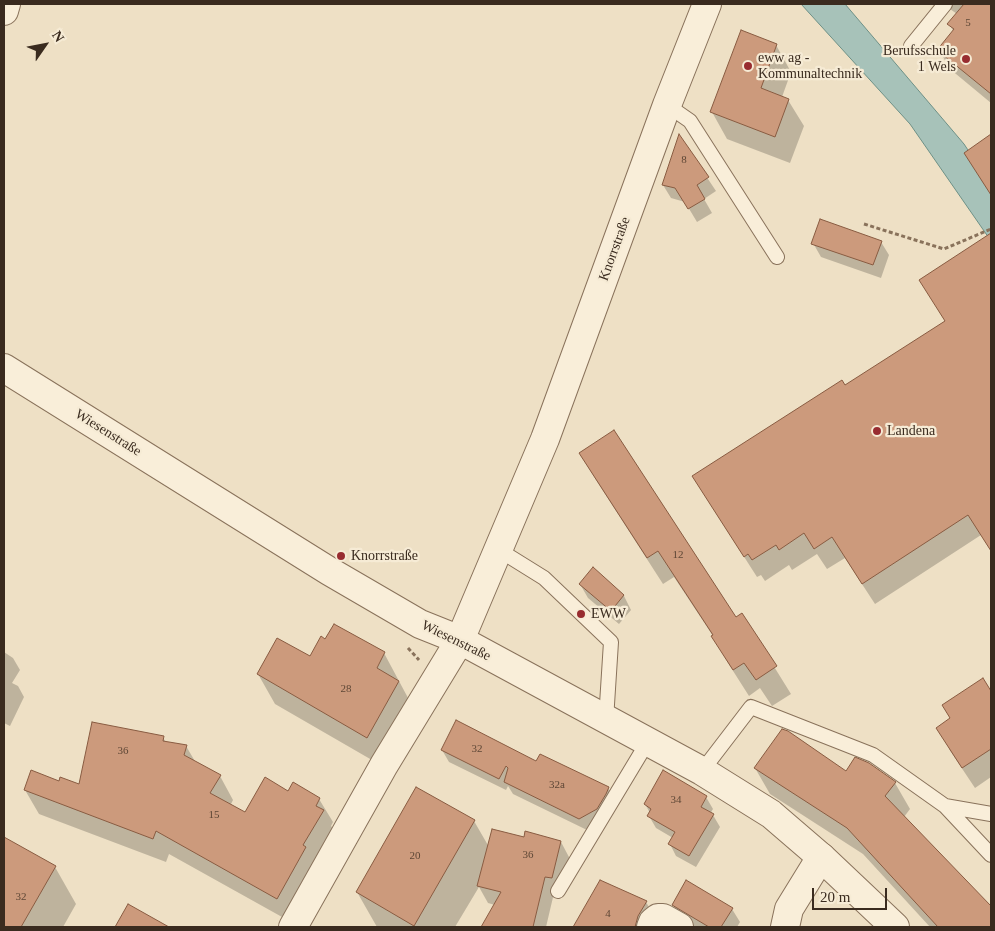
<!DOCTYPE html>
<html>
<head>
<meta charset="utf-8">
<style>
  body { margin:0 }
  #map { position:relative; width:995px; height:931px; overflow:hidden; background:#eee0c5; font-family:Georgia,serif }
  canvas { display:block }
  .frame { position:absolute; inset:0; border:5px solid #3a2b1f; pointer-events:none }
  .north { position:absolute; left:20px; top:20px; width:50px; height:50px; -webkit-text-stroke:4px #f6ebd5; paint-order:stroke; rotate:57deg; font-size:14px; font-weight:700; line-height:20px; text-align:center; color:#3a2b1f }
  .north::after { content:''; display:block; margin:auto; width:18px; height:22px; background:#3a2b1f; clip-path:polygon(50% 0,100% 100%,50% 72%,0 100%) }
  .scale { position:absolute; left:812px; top:888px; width:75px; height:22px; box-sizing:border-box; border:2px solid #3a2b1f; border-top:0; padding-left:6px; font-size:15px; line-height:18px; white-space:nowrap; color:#3a2b1f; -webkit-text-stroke:4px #f6ebd5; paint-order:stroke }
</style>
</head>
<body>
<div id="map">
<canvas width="995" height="931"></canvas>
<div class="frame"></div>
<div class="north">N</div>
<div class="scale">20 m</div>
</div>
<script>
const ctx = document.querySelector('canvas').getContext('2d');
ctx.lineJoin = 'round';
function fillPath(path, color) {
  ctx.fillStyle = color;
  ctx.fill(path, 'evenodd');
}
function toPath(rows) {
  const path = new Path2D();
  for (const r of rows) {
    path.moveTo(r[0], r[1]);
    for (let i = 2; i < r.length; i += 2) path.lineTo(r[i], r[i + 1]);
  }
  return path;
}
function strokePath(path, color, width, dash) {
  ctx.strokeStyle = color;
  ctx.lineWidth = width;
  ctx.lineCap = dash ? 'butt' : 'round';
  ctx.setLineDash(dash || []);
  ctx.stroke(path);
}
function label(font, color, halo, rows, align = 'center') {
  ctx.font = font + ' Georgia,serif';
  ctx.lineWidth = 4.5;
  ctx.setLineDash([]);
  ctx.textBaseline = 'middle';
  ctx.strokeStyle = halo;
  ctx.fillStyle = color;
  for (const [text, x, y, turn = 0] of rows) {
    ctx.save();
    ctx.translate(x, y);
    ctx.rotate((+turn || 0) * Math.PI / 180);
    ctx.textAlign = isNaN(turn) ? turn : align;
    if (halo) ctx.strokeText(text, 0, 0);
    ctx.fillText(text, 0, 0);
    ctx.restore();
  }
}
const water = toPath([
  [801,4,845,4,964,144,991,185,991,241,910,124,801,4]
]);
fillPath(water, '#a7c2b9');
strokePath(water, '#6d9086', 1);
fillPath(toPath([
  [943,4,991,4,991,103,950,69,939,50,954,32,949,24,957,14],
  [776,45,791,72,782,97,788,100,804,126,790,163,727,139,712,112],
  [991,136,991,195,966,153],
  [680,137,716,191,704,199,712,213,697,222,685,202,671,198,663,185],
  [984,239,991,249,991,551,981,535,875,604,845,558,827,569,817,554,792,570,789,565,765,581,761,575,757,577,693,477,845,387,946,322],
  [881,242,889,255,881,278,821,257,813,243],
  [580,454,736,619,742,615,791,694,772,706,760,688,749,696,728,663,713,636,674,577,663,584,596,480],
  [593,569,624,596,631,610,619,624,588,598,580,584],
  [4,652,13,658,20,670,12,683,18,686,24,697,10,726,4,723],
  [384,653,415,711,384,767,275,704,258,674,310,658],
  [991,688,991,777,975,788,949,749,951,719],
  [163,738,166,742,186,746,196,763,220,776,233,800,230,806,245,814,288,793,319,799,333,822,331,826,337,834,291,922,169,854,166,862,39,814,25,790,59,782,80,786],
  [442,750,537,762,608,788,615,800,587,830,513,794,508,786,506,790,449,762],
  [755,768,846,773,895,783,910,809,904,817,991,908,991,927,930,927,863,854,770,794],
  [664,772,706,797,713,809,710,814,713,815,720,827,696,867,676,856,670,844,673,838,656,828,649,816,650,813,645,804],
  [474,821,489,847,525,838,561,842,570,859,554,893,546,927,485,927,484,925,495,905,488,903,479,887,455,927,377,927,357,892],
  [4,838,55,867,76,904,63,927,4,927],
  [601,882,646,902,654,916,648,927,574,927],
  [673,905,732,909,740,922,737,927,695,927,681,919]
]), '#0003');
const building = toPath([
  [964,4,991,4,991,94,937,50,954,29,947,24,964,4],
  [741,30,777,44,761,88,789,99,775,137,710,112,741,30],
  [679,134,709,177,697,185,705,199,688,209,675,188,662,185,679,134],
  [991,134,991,195,964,153,991,134],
  [820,219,882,241,873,265,811,244,820,219],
  [991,233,991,551,968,515,862,584,832,537,814,549,804,533,779,550,776,545,752,560,748,554,744,557,692,476,842,380,845,385,945,321,919,280,991,233],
  [614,430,736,617,742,613,777,666,756,680,744,663,733,670,711,636,713,635,658,551,647,558,579,453,614,430],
  [593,567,624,595,611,611,579,584,593,567],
  [334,624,385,652,377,668,399,681,367,738,257,674,277,638,310,656,321,636,325,639,334,624],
  [983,678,991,691,991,749,962,768,936,728,950,718,942,705,983,678],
  [456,720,536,761,540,754,609,787,606,794,597,809,579,819,569,814,504,782,508,768,506,766,499,779,441,750,456,720],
  [92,722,164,736,163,741,187,745,184,755,221,775,210,793,245,812,265,777,288,791,293,782,320,798,316,806,324,810,303,845,306,847,277,899,156,831,153,839,24,790,31,770,59,781,60,777,79,784,92,722],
  [782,729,788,731,846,771,855,757,869,763,896,782,885,796,991,906,991,927,938,927,847,828,754,768,782,729],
  [663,770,707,796,701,807,714,814,689,856,668,844,675,832,647,816,651,809,644,804,663,770],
  [416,787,475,820,414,926,356,892,416,787],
  [492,829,524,837,525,831,561,841,552,878,545,877,533,927,481,927,501,892,477,886,492,829],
  [4,837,56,866,21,927,4,927,4,837],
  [600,880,647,901,638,916,635,927,573,927,600,880],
  [686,880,733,908,721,927,709,927,672,905,686,880],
  [128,904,169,927,115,927,128,904]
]);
fillPath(building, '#cc9a7c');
strokePath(building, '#885b41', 1);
const service = toPath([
  [911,46,945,4],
  [667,105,690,121,777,257],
  [499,550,544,578,611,642,606,720],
  [702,771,751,707,873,755,945,806,991,855],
  [945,806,991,814],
  [558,891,647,743]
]);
const minor = toPath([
  [4,11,6,4],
  [293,927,384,765,460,640,545,439,667,105,707,4],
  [651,927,653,922,658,918,663,918,679,927],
  [785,927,789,909,821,857]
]);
const tertiary = toPath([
  [4,368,329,571,420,624,460,640,702,771,771,814,821,857,895,927]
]);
strokePath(service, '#89725b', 16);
strokePath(minor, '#89725b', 30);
strokePath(tertiary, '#89725b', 30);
strokePath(toPath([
  [864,224,944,249,991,229],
  [408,648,419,660]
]), '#89725b', 3, [4, 2.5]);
strokePath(service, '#f9eed9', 14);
strokePath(minor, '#f9eed9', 28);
strokePath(tertiary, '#f9eed9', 28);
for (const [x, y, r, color] of [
  [966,59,5,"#982c30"],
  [748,66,5,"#982c30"],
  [877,431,5,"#982c30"],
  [341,556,5,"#982c30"],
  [581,614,5,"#982c30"]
]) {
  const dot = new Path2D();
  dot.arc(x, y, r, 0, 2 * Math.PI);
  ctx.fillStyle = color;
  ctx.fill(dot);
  strokePath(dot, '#f6ebd5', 2);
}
label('11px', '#5e4736', null, [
  ["5",968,23],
  ["8",684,160],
  ["12",678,555],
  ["28",346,689],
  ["32",477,749],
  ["36",123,751],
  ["32a",557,785],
  ["34",676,800],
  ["15",214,815],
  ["36",528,855],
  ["20",415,856],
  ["32",21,897],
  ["4",608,914]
]);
label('14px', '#3a2b1f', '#f6ebd5', [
  ["Berufsschule",956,51,"right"],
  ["1 Wels",956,67,"right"],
  ["eww ag -",758,58],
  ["Kommunaltechnik",758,74],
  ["Landena",887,431],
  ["Knorrstraße",351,556],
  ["EWW",591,614]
], 'left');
label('14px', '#3a2b1f', '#f6ebd5', [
  ["Knorrstraße",615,249,-70],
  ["Wiesenstraße",108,433,32],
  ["Wiesenstraße",456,641,26]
]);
</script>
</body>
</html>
